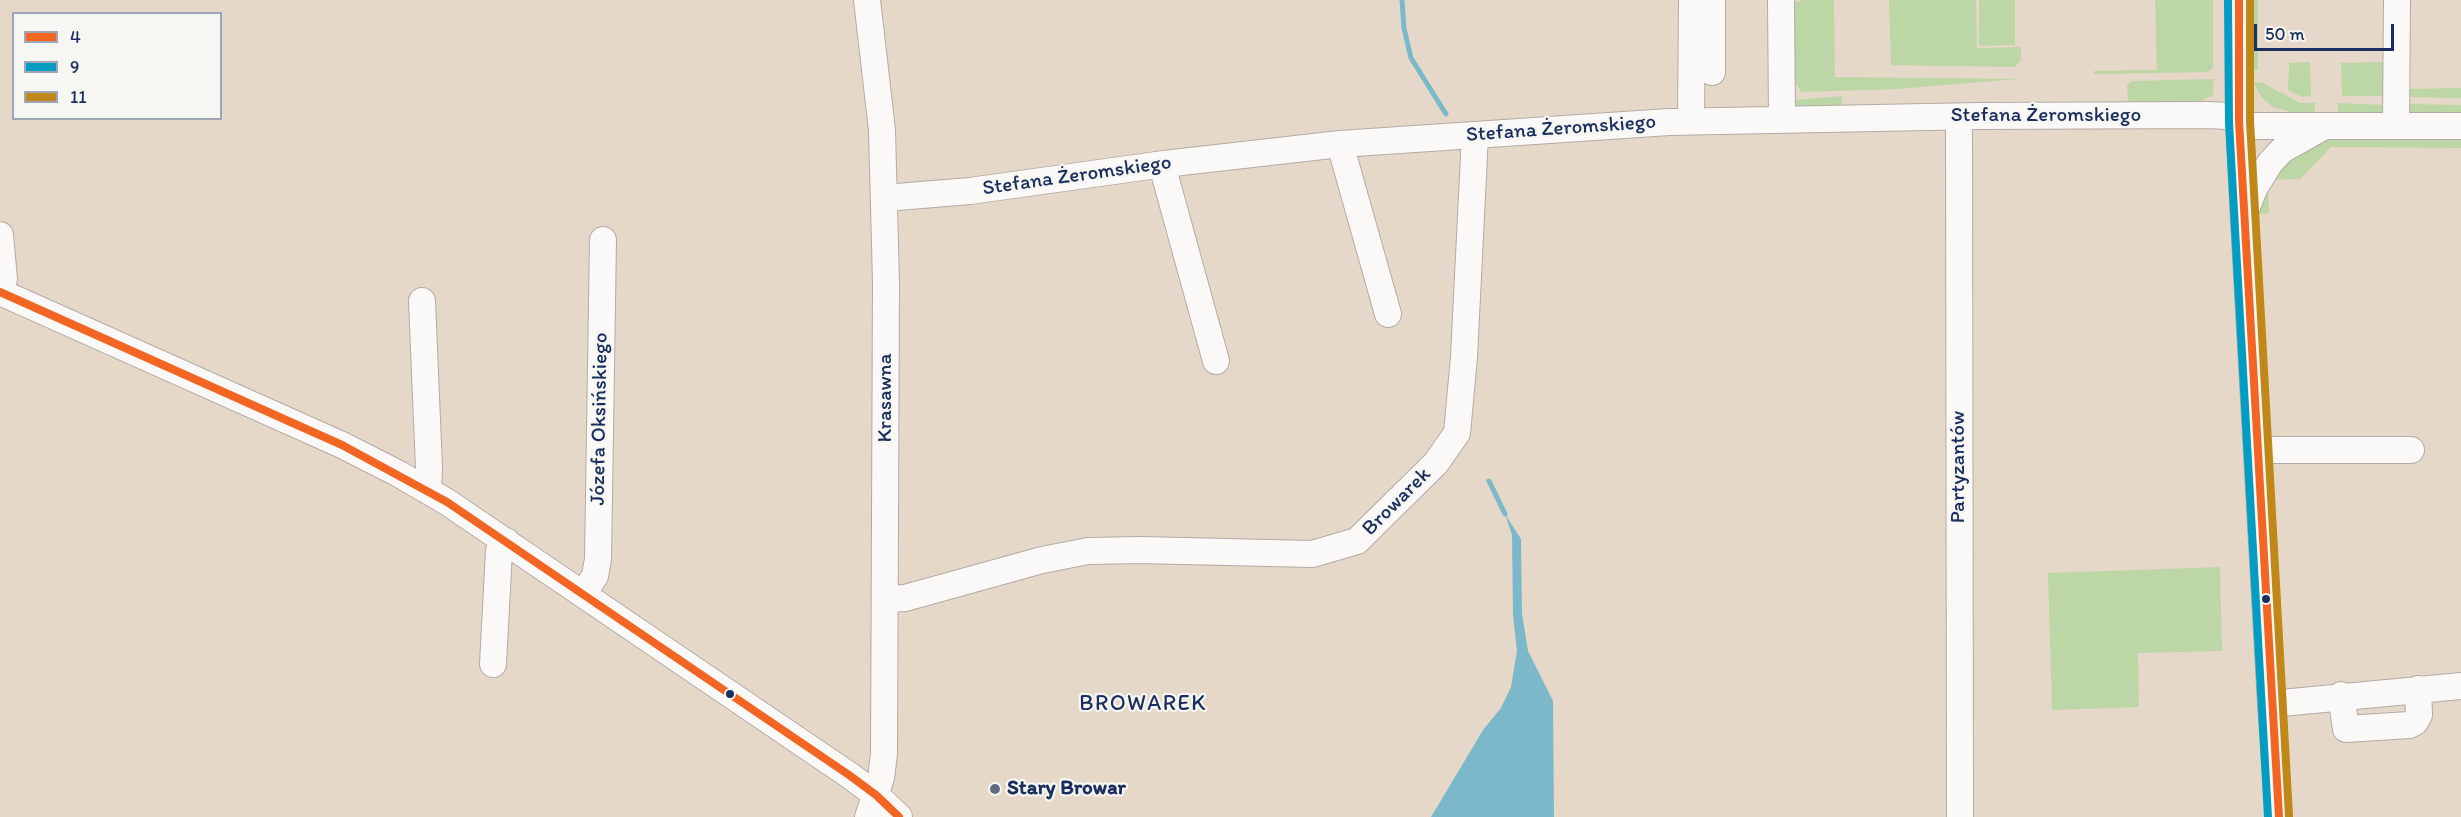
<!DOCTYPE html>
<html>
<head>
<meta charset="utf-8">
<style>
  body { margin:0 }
  #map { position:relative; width:2461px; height:817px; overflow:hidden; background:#e6d8c8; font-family:Itim,sans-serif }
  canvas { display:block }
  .legend { position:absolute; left:12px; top:12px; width:210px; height:108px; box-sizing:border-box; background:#f6f6f2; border:2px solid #9ea6b7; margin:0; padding:8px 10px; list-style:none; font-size:18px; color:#1b2f5e }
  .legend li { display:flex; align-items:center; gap:12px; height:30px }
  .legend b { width:30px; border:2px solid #9ea6b7 }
  .scale { position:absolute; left:2254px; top:24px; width:140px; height:27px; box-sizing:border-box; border:3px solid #1b2f5e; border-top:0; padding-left:8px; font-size:18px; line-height:21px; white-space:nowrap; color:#1b2f5e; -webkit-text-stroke:4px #f6f6f2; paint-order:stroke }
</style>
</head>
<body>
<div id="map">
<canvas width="2461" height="817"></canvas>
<ul class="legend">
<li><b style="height:8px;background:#f26522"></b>4</li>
<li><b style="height:8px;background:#039dc3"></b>9</li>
<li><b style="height:8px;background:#c08818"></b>11</li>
</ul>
<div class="scale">50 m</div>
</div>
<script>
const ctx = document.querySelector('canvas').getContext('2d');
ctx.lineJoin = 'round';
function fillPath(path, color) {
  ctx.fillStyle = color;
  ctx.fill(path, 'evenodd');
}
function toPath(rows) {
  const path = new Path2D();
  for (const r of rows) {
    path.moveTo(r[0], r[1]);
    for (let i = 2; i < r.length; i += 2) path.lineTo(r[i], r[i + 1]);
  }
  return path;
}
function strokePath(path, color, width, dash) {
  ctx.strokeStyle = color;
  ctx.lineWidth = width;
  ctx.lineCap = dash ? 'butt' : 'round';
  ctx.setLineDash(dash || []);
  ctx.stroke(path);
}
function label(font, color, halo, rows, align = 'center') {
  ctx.font = font + ' Itim,sans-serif';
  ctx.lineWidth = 4.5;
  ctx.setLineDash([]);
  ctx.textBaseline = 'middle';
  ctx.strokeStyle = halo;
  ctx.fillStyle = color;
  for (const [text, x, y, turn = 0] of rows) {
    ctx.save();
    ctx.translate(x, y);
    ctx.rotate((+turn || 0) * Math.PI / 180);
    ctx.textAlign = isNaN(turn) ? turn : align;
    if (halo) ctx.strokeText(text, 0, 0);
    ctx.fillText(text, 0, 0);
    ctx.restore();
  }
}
fillPath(toPath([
  [1801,0,1834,0,1835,77,2018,79,1897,89,1801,92,1797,85,1791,85,1792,2,1800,2],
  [1889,0,1976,0,1977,48,2021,47,2021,60,2015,67,1891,65],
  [1979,0,2015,0,2015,45,1979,46],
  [2155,0,2213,0,2213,68,2208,72,2094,74,2094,71,2157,70],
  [2252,0,2258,0,2258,70,2252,71],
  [2310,62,2311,96,2302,97,2288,90,2289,63],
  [2388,62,2388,96,2342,96,2341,63],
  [2214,79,2213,95,2201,101,2201,107,2130,103,2128,99,2127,85,2132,81],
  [2253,82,2263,83,2300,103,2315,103,2315,112,2292,112,2273,107,2262,98],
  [2461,88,2461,98,2408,97,2408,89],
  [1842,96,1841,107,1806,111,1797,107,1792,100],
  [2338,103,2387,105,2384,112,2378,113,2338,113],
  [2404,104,2461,105,2461,114,2414,114,2408,111],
  [2327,138,2461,138,2461,148,2331,147,2300,179,2268,180,2269,213,2253,215,2259,193,2281,160,2299,145],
  [2220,567,2222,651,2138,653,2139,707,2052,710,2048,573]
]), '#bdd6a5');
fillPath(toPath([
  [1505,514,1521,539,1522,613,1528,651,1553,701,1554,817,1431,817,1483,730,1501,708,1511,687,1517,651,1513,615,1512,535]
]), '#7bb8ca');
strokePath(toPath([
  [1402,0,1404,28,1411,58,1446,114],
  [1489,481,1505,514]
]), '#7bb8ca', 5);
const minor = toPath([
  [867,0,882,130,886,283,884,754,881,778,868,817],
  [1781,0,1782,119],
  [2239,0,2239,121,2244,221,2271,704,2279,817],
  [1712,72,1712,0],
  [1959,117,1960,817],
  [1691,121,1692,0],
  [2396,126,2397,0],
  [1340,144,1388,314],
  [1164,164,1165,176,1216,361],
  [885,198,970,191,1164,164,1340,144,1669,122,1979,116,2208,115,2227,116,2250,126,2461,126],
  [2245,212,2254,189,2270,163,2282,150,2323,127],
  [0,235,4,279,0,288],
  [0,292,342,445,399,474,447,502,849,775,876,795,899,817],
  [422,301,429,468,428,491],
  [2257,450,2411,450],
  [583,594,595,576,598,559,603,240],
  [886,599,905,598,1042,560,1088,551,1141,550,1312,554,1357,541,1436,463,1457,433,1464,357,1475,135],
  [493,664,499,551,506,541],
  [2341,695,2346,729,2409,725,2415,722,2419,715,2418,689],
  [2271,704,2461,686]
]);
strokePath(minor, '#b2aba5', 28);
strokePath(minor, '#fbf9f7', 26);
strokePath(toPath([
  [2239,0,2239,121,2279,817],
  [0,292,342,445,447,502,849,775,876,795,899,817]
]), '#f26522', 8);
strokePath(toPath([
  [2228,0,2229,122,2268,817]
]), '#039dc3', 8);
strokePath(toPath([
  [2250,0,2250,121,2289,816]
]), '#c08818', 8);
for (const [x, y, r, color] of [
  [2266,599,5,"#1b2f5e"],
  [730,694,5,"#1b2f5e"],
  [995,789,6,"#626a83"]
]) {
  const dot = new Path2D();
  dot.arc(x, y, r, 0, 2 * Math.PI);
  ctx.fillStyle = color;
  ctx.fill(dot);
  strokePath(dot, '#f6f6f2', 2);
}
label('21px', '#1b2f5e', '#f6f6f2', [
  ["Stefana Żeromskiego",2046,116],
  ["Stefana Żeromskiego",1561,129,-4],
  ["Stefana Żeromskiego",1077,176,-8],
  ["Krasawna",886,398,-90],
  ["Józefa Oksińskiego",600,419,-89],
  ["Partyzantów",1959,467,-90],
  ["Browarek",1397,502,-45]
]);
label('bold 21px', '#1b2f5e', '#f6f6f2', [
  ["Stary Browar",1007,789]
], 'left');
ctx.letterSpacing = '1.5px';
label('22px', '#1b2f5e', '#f6f6f2', [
  ["BROWAREK",1143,704]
]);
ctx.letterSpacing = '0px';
</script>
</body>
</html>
